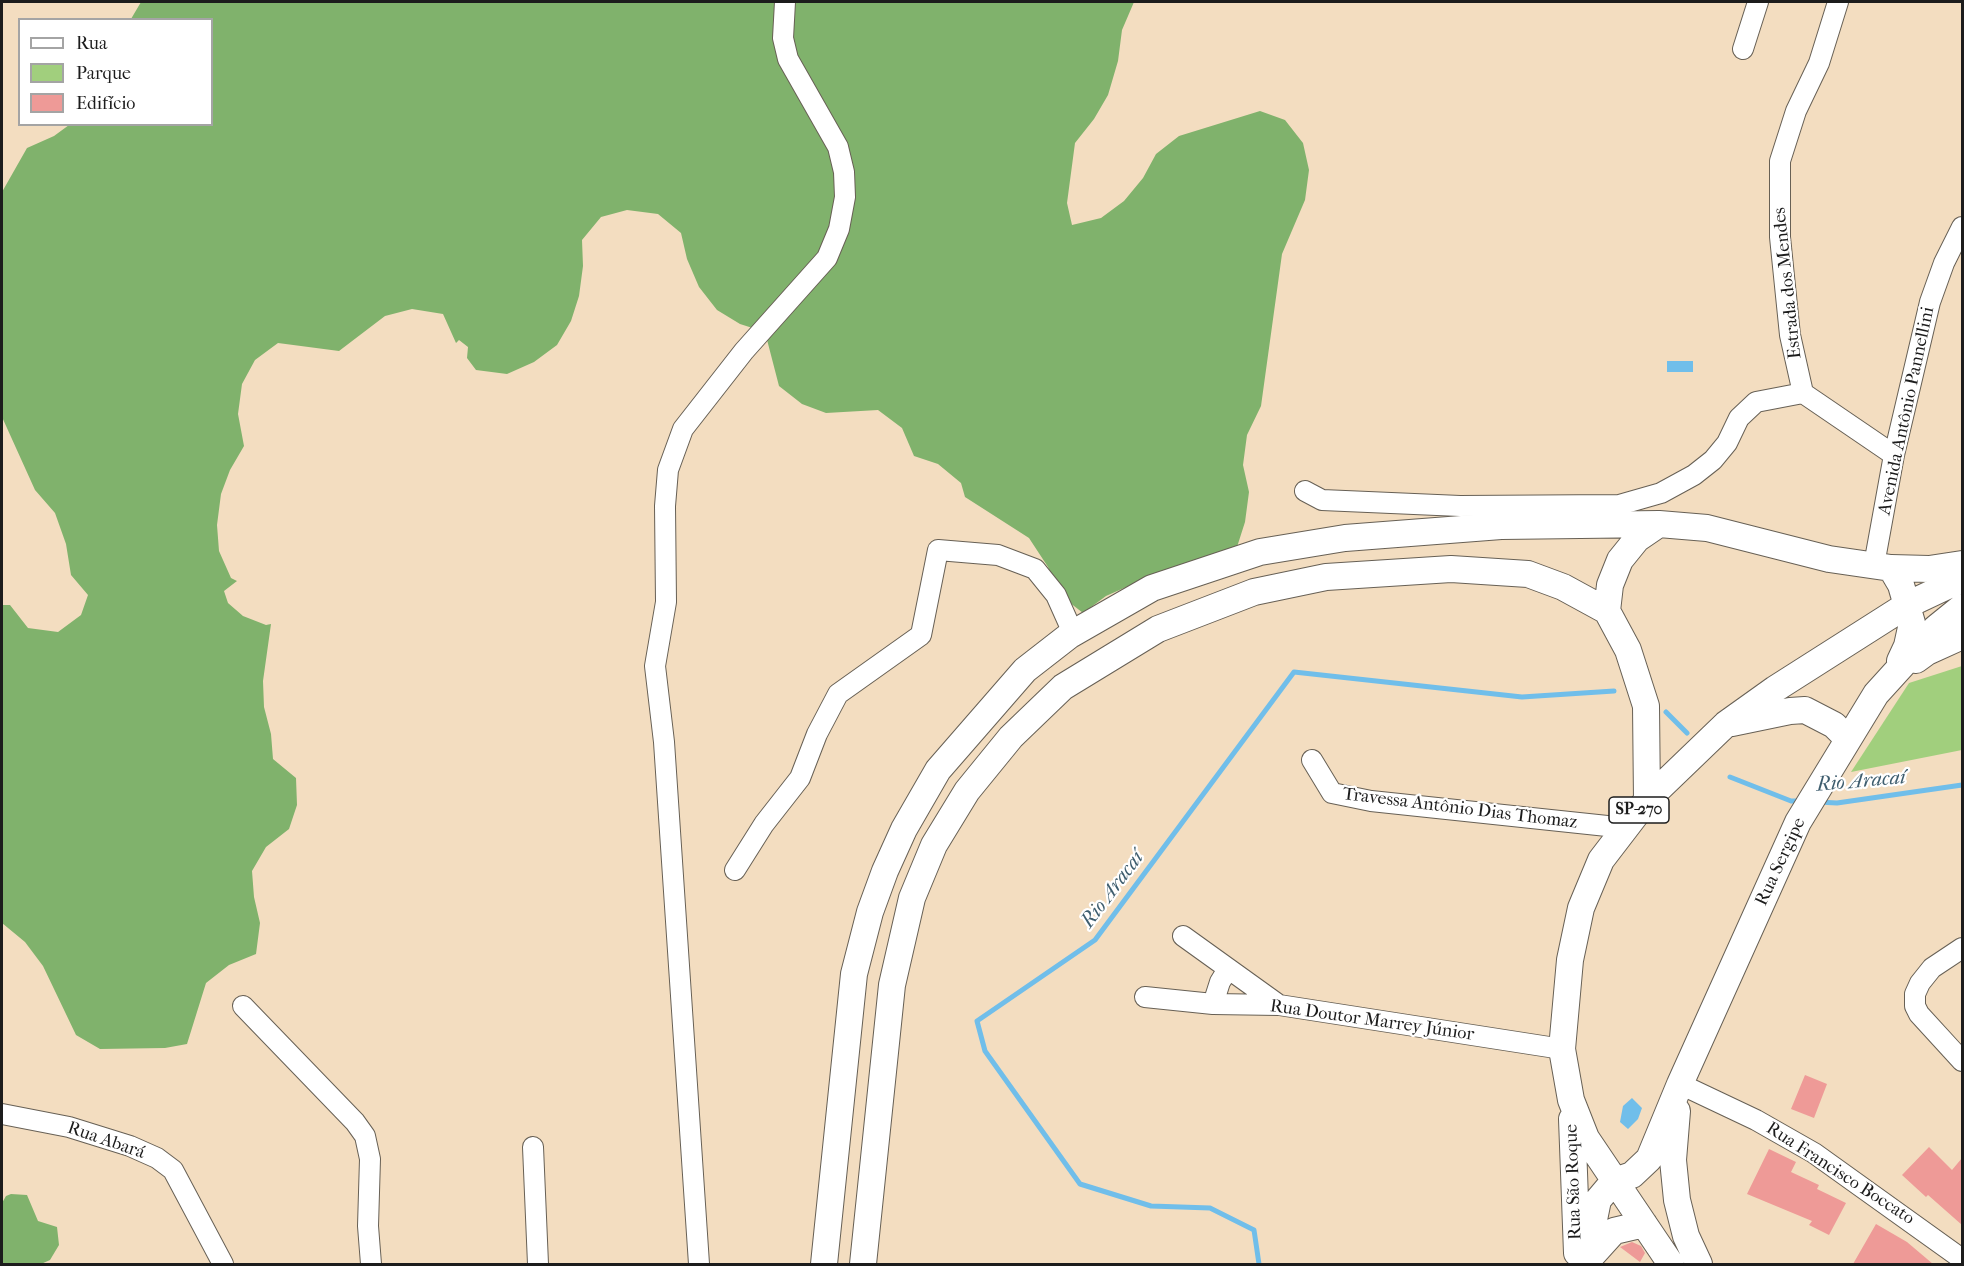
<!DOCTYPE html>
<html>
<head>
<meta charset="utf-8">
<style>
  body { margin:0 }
  #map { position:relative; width:1964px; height:1266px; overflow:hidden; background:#f3ddc0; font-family:"IM FELL French Canon",serif }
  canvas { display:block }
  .frame { position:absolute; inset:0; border:3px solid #1c1c1c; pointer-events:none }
  .legend { position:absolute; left:18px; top:18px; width:195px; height:108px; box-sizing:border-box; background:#fff; border:2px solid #a4a4a4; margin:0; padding:8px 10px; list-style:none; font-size:18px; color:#1c1c1c }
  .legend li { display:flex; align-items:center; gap:12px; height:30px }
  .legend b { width:30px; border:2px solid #a4a4a4 }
</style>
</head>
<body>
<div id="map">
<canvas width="1964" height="1266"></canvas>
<div class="frame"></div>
<ul class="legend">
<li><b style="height:8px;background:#fff"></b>Rua</li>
<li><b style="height:16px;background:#a1cf7d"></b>Parque</li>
<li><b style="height:16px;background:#ee9a97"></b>Edifício</li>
</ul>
</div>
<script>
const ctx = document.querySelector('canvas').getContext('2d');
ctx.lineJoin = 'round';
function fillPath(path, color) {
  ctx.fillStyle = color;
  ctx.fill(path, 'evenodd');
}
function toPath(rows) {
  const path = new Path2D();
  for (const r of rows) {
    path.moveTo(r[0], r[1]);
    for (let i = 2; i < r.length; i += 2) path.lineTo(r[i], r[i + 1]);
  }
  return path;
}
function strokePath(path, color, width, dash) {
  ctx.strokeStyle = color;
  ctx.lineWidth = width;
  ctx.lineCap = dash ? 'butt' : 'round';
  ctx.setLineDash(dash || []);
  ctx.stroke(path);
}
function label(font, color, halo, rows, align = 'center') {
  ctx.font = font + ' "IM FELL French Canon",serif';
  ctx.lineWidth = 4.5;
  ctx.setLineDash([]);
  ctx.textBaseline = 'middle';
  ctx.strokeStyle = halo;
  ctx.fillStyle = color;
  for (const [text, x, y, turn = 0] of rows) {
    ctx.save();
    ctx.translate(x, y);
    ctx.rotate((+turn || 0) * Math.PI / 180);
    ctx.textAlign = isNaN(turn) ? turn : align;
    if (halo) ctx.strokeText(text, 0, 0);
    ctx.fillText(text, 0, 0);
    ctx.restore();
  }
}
fillPath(toPath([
  [1962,666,1962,750,1851,772,1909,683]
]), '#a1cf7d');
fillPath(toPath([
  [141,2,1134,2,1122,30,1118,61,1108,95,1094,119,1075,143,1067,203,1072,225,1101,218,1124,201,1143,178,1156,154,1179,136,1260,111,1285,120,1303,143,1309,170,1305,200,1282,254,1261,406,1247,435,1243,465,1249,492,1245,522,1237,547,1159,583,1133,584,1106,596,1083,613,1060,595,1048,567,1029,538,965,497,961,483,938,464,914,456,902,428,878,410,826,413,802,404,779,386,765,332,740,324,717,310,699,287,687,259,681,233,658,214,627,210,601,217,582,240,583,266,579,296,571,321,557,345,534,362,507,374,476,370,467,358,468,347,459,340,456,343,443,314,412,309,385,316,339,351,278,343,255,360,242,384,238,414,244,446,230,470,221,494,217,525,219,551,231,578,237,581,224,591,228,603,243,616,266,625,271,624,263,681,264,707,271,734,273,759,296,778,297,805,289,829,266,847,252,871,254,897,260,923,256,954,229,965,206,983,187,1044,165,1048,100,1049,76,1035,43,966,25,942,2,923,2,605,10,605,28,628,58,632,81,615,88,595,71,575,66,544,55,513,35,490,2,417,2,192,27,148,54,136,69,125,212,124,212,20,131,19],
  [11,1194,27,1195,38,1221,57,1227,59,1245,50,1260,41,1264,2,1264,2,1203,6,1196]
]), '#80b26c');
fillPath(toPath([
  [1667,361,1693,361,1693,372,1667,372],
  [1632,1098,1642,1108,1638,1119,1628,1129,1620,1122,1623,1106]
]), '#70beea');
strokePath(toPath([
  [1666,712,1687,733],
  [1730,777,1791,801,1800,801],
  [1818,802,1837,803,1962,785],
  [1259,1264,1254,1230,1210,1208,1151,1206,1080,1184,985,1051,977,1021,1095,940,1294,672,1522,697,1614,691]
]), '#70beea', 5);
fillPath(toPath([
  [1805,1075,1827,1084,1814,1118,1791,1109],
  [1929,1147,1952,1170,1962,1158,1962,1225,1928,1195,1926,1197,1902,1175],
  [1769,1149,1796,1162,1791,1172,1819,1185,1817,1189,1846,1203,1829,1235,1809,1225,1812,1221,1747,1194],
  [1876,1224,1907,1242,1933,1264,1853,1264],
  [1632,1242,1641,1246,1645,1253,1640,1262,1620,1247]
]), '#ee9a97');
const minor = toPath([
  [1838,2,1819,63,1796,111,1780,161,1780,237,1790,335,1803,393,1894,455],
  [1743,49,1758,2],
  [1305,491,1322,500,1460,506,1619,505,1661,493,1694,475,1713,460,1727,443,1739,418,1756,402,1803,393],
  [1874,565,1894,455,1930,302,1944,263,1962,227],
  [1312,760,1332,793,1371,801,1626,828],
  [735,870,764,824,800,778,817,734,838,694,921,635,938,550,998,555,1035,569,1056,595,1073,633],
  [1183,936,1279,1005],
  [1962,948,1932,968,1920,983,1915,994,1915,1006,1919,1014,1962,1061],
  [1145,997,1213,1004,1279,1005,1562,1049],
  [1213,1004,1220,982,1228,969],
  [243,1006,355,1122,365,1136,370,1159,368,1226,371,1264],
  [1680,1084,1756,1120,1814,1153,1962,1259],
  [2,1114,69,1127,130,1146,157,1158,173,1170,223,1264],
  [533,1147,538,1264],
  [699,1264,664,742,655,666,666,602,665,506,668,470,683,429,744,351,827,258,839,229,845,197,844,172,838,147,788,59,783,38,785,2]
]);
const major = toPath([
  [1891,568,1901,585,1912,623,1907,646,1900,661],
  [1607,611,1610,585,1620,560,1637,539,1659,524],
  [1916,660,1927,652,1962,636],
  [1732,723,1790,711,1805,710,1834,725,1847,738],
  [1677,1111,1673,1160,1677,1200,1686,1236,1699,1264],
  [1572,1119,1577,1253],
  [1586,1262,1614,1231,1644,1224],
  [824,1264,854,974,870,912,885,871,904,829,938,770,1025,670,1070,635,1152,588,1260,552,1345,538,1501,526,1659,524,1707,528,1829,559,1891,568,1929,569,1962,564],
  [863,1264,892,985,912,898,934,845,967,791,1011,737,1063,687,1158,629,1254,592,1326,577,1451,569,1528,574,1563,587,1607,611,1628,650,1646,706,1647,800],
  [1585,1264,1598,1200,1614,1181,1632,1175,1649,1159,1680,1084,1798,822,1876,694,1936,628,1962,607],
  [1671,1264,1586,1138,1571,1100,1562,1049,1570,960,1581,908,1601,860,1647,800,1726,724,1775,689,1907,605,1962,579]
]);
strokePath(minor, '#676055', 22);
strokePath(major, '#676055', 28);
strokePath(minor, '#fff', 20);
strokePath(major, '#fff', 26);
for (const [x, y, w] of [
  [1639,810,60]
]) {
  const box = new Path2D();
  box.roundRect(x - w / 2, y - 13, w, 26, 4.5);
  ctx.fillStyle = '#fff';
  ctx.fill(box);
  strokePath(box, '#1c1c1c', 1.5);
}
label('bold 16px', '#1c1c1c', null, [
  ["SP-270",1639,810]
]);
label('18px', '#1c1c1c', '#fff', [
  ["Estrada dos Mendes",1788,283,-96],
  ["Avenida Antônio Pannellini",1907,411,-78],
  ["Travessa Antônio Dias Thomaz",1460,809,7],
  ["Rua Sergipe",1781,862,-65],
  ["Rua Doutor Marrey Júnior",1372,1021,8],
  ["Rua Abará",106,1141,19],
  ["Rua Francisco Boccato",1840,1174,33],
  ["Rua São Roque",1574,1182,-92]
]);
label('italic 20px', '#3e5d6e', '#fff', [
  ["Rio Aracaí",1861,782,-5],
  ["Rio Aracaí",1113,890,-53]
]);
</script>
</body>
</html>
